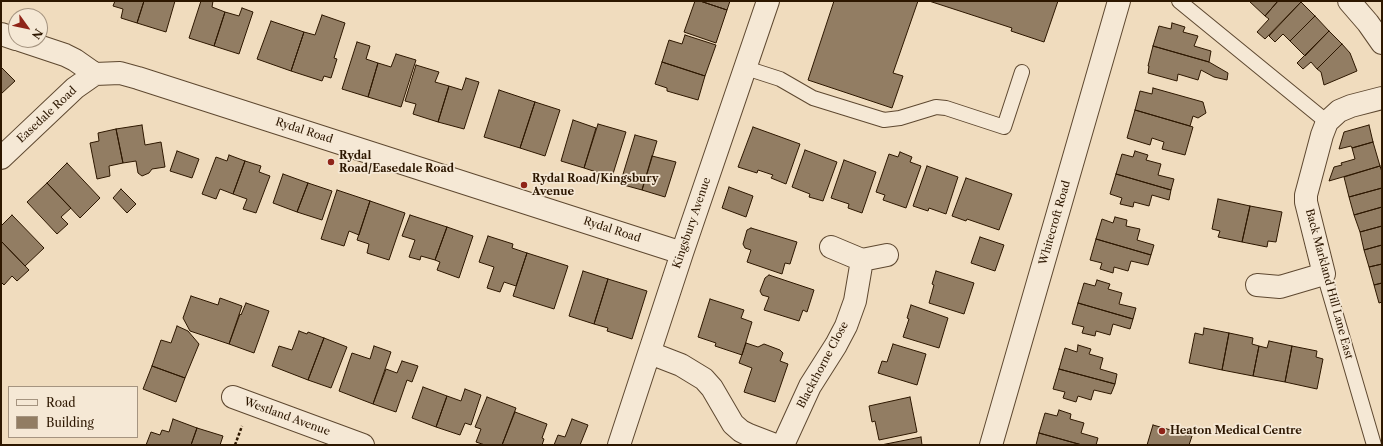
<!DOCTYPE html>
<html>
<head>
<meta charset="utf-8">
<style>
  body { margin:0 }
  #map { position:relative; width:1383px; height:446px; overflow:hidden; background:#f0dcbe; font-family:"Libre Caslon Text",serif }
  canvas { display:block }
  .frame { position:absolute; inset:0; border:2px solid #2d1700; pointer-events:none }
  .legend { position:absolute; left:8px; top:386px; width:130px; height:52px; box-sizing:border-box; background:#f5e8d5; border:1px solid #a59480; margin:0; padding:5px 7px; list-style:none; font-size:12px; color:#2d1700 }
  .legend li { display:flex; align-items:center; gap:8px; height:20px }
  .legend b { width:20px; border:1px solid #a59480 }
  .north { position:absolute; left:8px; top:8px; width:40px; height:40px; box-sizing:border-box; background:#f5e8d5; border:1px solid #a59480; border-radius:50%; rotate:123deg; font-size:11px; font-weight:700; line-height:16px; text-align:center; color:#2d1700 }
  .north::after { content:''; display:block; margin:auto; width:14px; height:18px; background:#8f2418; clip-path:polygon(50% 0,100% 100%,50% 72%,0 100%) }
</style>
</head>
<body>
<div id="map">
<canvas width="1383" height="446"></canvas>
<div class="frame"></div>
<ul class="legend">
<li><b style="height:5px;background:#f5e8d5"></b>Road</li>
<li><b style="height:11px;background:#927d63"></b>Building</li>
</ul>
<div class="north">N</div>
</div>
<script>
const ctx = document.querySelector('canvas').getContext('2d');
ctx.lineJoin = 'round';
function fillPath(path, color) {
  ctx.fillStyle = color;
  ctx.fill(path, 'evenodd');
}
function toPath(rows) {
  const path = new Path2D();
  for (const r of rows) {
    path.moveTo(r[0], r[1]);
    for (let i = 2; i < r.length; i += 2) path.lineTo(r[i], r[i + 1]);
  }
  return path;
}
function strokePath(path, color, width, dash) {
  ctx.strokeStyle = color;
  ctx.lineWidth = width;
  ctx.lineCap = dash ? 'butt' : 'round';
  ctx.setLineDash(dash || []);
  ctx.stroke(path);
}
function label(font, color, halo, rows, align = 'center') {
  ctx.font = font + ' "Libre Caslon Text",serif';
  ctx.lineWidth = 3.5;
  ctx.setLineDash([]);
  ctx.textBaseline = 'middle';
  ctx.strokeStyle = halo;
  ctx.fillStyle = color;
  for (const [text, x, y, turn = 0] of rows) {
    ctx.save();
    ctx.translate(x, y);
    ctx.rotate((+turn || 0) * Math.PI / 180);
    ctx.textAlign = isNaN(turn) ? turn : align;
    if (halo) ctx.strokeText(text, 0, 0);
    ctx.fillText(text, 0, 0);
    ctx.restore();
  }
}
const building = toPath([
  [115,1,144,1,137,23,121,18,123,9,113,6,115,1],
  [144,1,175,1,166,32,137,23,144,1],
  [201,1,213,1,212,7,225,12,214,46,189,38,201,1],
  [695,1,700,1,727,10,716,43,684,32,695,1],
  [700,1,730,1,727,10,700,1],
  [834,1,918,1,893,73,903,76,892,108,808,80,834,1],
  [929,1,1058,1,1044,42,1011,31,1012,28,929,1],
  [1249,1,1278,1,1265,16,1249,1],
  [1278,1,1300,1,1301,2,1265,39,1257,32,1269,19,1265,16,1278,1],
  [1301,2,1315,16,1290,41,1283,34,1275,42,1269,36,1301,2],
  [242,8,253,12,239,54,214,46,225,12,239,16,242,8],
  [322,15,345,23,334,58,337,59,331,78,324,76,322,81,291,71,304,32,315,35,322,15],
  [1315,16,1329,31,1305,56,1290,41,1315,16],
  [271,21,304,32,291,71,257,59,271,21],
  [1172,23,1185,27,1183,32,1198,36,1194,46,1211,51,1209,62,1153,46,1159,26,1171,29,1172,23],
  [1329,31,1342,44,1317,69,1311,62,1303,69,1297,63,1329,31],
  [685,35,716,45,705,76,662,62,669,40,682,44,685,35],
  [357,42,370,46,366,59,378,63,368,97,342,89,357,42],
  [1342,44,1350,53,1357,71,1324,85,1321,72,1317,69,1342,44],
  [1153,46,1209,62,1228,73,1227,80,1214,77,1201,70,1198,80,1178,74,1177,81,1148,73,1149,66,1148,66,1153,46],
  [396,54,416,60,401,107,368,97,378,63,391,67,396,54],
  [662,62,705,76,698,100,667,91,667,88,655,84,662,62],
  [416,65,439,72,435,82,449,86,438,122,413,114,416,104,405,101,416,65],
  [1,67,15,81,1,94,1,67],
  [466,78,479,82,464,129,438,122,449,86,462,90,466,78],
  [1153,88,1203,102,1206,113,1198,118,1193,116,1190,126,1135,110,1140,91,1152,94,1153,88],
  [499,90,535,102,520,148,484,137,499,90],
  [535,102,560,110,545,156,520,148,535,102],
  [1135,110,1193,127,1185,155,1162,149,1164,142,1152,138,1150,145,1127,138,1135,110],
  [573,120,596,128,584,168,561,161,573,120],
  [598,124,626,132,612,177,584,168,598,124],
  [142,125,145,145,161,142,165,167,152,169,149,173,142,176,138,173,136,161,123,163,116,129,142,125],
  [1369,125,1373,142,1352,148,1351,146,1339,149,1344,132,1369,125],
  [753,127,800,144,786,184,771,178,773,175,758,170,757,173,738,167,753,127],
  [116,129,123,163,109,166,110,176,97,179,90,143,99,141,98,133,116,129],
  [635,135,657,141,642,190,620,184,635,135],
  [1373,142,1380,166,1329,181,1334,167,1342,165,1341,163,1355,159,1352,148,1373,142],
  [805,150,837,162,823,201,809,197,810,194,792,187,805,150],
  [177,151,199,159,192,178,170,171,177,151],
  [1135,151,1148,155,1146,160,1161,164,1158,175,1174,179,1171,190,1116,174,1122,154,1133,157,1135,151],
  [900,152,912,157,910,162,921,166,906,208,883,200,885,195,876,192,889,154,898,157,900,152],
  [229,155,245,161,233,194,220,189,216,199,202,194,216,157,227,161,229,155],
  [652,156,676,162,665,197,642,190,652,156],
  [844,160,876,172,862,213,848,208,849,204,831,198,844,160],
  [245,161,261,166,259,172,270,176,256,213,243,209,247,199,233,194,245,161],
  [67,163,100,198,80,218,47,183,67,163],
  [927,166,958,177,946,214,929,208,928,211,913,206,927,166],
  [1380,166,1382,172,1382,188,1349,197,1344,177,1380,166],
  [283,174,308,183,297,212,273,203,283,174],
  [1116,174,1171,190,1169,200,1152,195,1149,206,1134,202,1133,207,1120,204,1122,198,1110,194,1116,174],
  [966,178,1012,194,999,230,967,219,966,221,952,216,966,178],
  [47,183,71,208,61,217,68,224,57,234,27,202,47,183],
  [308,183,332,191,322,220,297,212,308,183],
  [729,187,753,196,746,217,722,208,729,187],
  [1382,188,1382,207,1354,215,1349,197,1382,188],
  [121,189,136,204,127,213,113,198,121,189],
  [337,190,370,201,359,235,349,231,344,246,321,239,337,190],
  [1218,199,1250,206,1242,242,1218,237,1220,231,1212,229,1218,199],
  [370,201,405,213,389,260,367,253,369,244,357,240,370,201],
  [1250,206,1282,212,1276,242,1268,241,1267,247,1242,242,1250,206],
  [1382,207,1382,226,1360,232,1354,215,1382,207],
  [12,215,44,248,25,266,1,241,1,226,12,215],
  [410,215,447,227,435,260,421,256,420,260,409,257,415,240,402,236,410,215],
  [1115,217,1127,220,1126,226,1140,229,1137,240,1154,245,1151,255,1096,239,1102,219,1113,223,1115,217],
  [1382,226,1382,245,1364,250,1360,232,1382,226],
  [447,227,473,236,459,278,437,270,440,262,435,260,447,227],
  [751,228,797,242,790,264,785,263,782,274,747,262,751,250,745,248,743,244,747,230,751,228],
  [488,236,513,244,512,248,527,253,516,286,504,282,500,292,487,288,494,267,479,262,488,236],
  [980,237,1004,245,995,271,971,263,980,237],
  [1096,239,1151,255,1148,265,1131,261,1128,271,1114,267,1113,273,1100,269,1102,263,1090,260,1096,239],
  [1,241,29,270,17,281,12,276,4,285,1,282,1,241],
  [1382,245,1382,264,1369,267,1364,250,1382,245],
  [527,253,568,266,554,309,513,296,527,253],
  [1382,264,1382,283,1374,285,1369,267,1382,264],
  [583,271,608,279,594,324,569,316,583,271],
  [936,271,974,283,964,314,929,303,934,285,932,284,936,271],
  [769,275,814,290,807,312,803,310,799,321,764,310,769,297,762,295,760,291,765,278,769,275],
  [608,279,647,291,632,339,607,331,608,328,594,324,608,279],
  [1097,280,1110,284,1108,289,1122,293,1119,304,1136,308,1133,319,1078,303,1084,283,1095,286,1097,280],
  [1382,283,1382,302,1379,303,1374,285,1382,283],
  [191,296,218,305,220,298,242,306,229,344,190,331,183,318,191,296],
  [710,299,744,310,741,318,752,322,742,355,715,346,716,343,698,337,710,299],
  [246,303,269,311,254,353,229,344,240,314,241,315,246,303],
  [1078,303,1133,319,1130,329,1113,324,1110,335,1096,331,1095,336,1082,333,1084,327,1072,324,1078,303],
  [911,305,948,318,939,348,903,337,909,319,907,318,911,305],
  [177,326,188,331,199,344,185,378,152,366,161,340,171,343,177,326],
  [1204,328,1229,333,1222,370,1189,363,1195,333,1203,335,1204,328],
  [299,331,307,334,308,332,324,338,308,380,272,366,279,346,292,350,299,331],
  [1229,333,1253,338,1252,344,1259,346,1253,376,1222,370,1229,333],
  [324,338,347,347,331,388,308,380,324,338],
  [1269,341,1292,346,1285,382,1253,376,1259,346,1267,348,1269,341],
  [746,343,758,347,764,344,780,350,783,353,780,361,788,364,775,402,744,392,752,368,739,363,746,343],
  [893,344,926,354,917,385,878,373,882,361,887,362,893,344],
  [1078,345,1091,349,1089,354,1103,358,1100,369,1117,374,1115,384,1059,369,1065,348,1077,352,1078,345],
  [374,346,391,352,373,404,339,391,352,353,370,359,374,346],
  [1292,346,1317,351,1316,357,1323,359,1317,389,1285,382,1292,346],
  [402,361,418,366,412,382,407,380,396,412,373,404,386,369,397,373,402,361],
  [152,366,185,378,176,402,143,389,152,366],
  [1059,369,1115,384,1111,394,1094,390,1091,400,1078,396,1076,402,1063,398,1065,392,1053,389,1059,369],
  [423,387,447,396,436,427,412,418,423,387],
  [465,389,481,395,471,425,465,423,460,435,436,427,447,396,461,401,465,389],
  [487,397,516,408,502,445,485,445,476,442,481,429,475,427,487,397],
  [910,397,917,432,879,440,875,421,872,422,869,406,910,397],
  [1059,410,1071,414,1070,419,1084,423,1081,433,1098,438,1096,445,1082,445,1039,433,1045,413,1057,416,1059,410],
  [515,412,547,424,542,438,544,439,542,445,502,445,515,412],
  [173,419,197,428,191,445,146,445,151,432,160,435,162,430,169,432,173,419],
  [572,419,588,425,580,445,554,445,558,435,565,437,572,419],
  [1153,425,1192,436,1189,445,1147,445,1153,425],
  [197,428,223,436,220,445,191,445,197,428],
  [1039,433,1082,445,1036,445,1039,433],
  [921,437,922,445,881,445,921,437]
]);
fillPath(building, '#927d63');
strokePath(building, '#2d1700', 1);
const service = toPath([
  [1179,1,1327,122],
  [746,68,780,79,813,98,884,120,900,118,936,107,946,108,1004,127,1022,72],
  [1324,274,1374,445]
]);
const minor = toPath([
  [1349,1,1368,23,1382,43],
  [1,34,16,39],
  [20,40,65,55,75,60,95,74,120,73,138,78,682,253],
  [1,158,75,88,95,74],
  [831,247,862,260,887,255],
  [1257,285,1280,287,1324,274,1306,202,1306,195,1322,135,1327,122,1339,111,1351,106,1382,98],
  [650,353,681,365,704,379,712,388,733,424,741,431,749,435,775,445],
  [233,397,363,445],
  [619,445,682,253,768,1],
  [783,445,810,386,836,345,846,326,855,301,862,260]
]);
const tertiary = toPath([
  [991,445,1119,1]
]);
strokePath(service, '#5e4830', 16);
strokePath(minor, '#5e4830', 24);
strokePath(tertiary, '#5e4830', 24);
strokePath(toPath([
  [235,445,242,426]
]), '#2d1700', 2.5, [3, 2]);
strokePath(service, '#f5e8d5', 14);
strokePath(minor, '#f5e8d5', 22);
strokePath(tertiary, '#f5e8d5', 22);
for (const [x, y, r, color] of [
  [331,162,4,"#8f2418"],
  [524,185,4,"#8f2418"],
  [1162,431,4,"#8f2418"]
]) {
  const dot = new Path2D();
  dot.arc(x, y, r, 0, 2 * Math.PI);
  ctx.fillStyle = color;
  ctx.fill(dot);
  strokePath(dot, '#f5e8d5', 1.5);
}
label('11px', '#2d1700', '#f5e8d5', [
  ["Easedale Road",47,115,-43],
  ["Rydal Road",304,131,18],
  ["Kingsbury Avenue",692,223,-71],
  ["Whitecroft Road",1055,223,-74],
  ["Rydal Road",612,230,18],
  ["Back Markland Hill Lane East",1329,284,75],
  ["Blackthorne Close",823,365,-62],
  ["Westland Avenue",287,417,20]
]);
label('bold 11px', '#2d1700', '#f5e8d5', [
  ["Rydal",339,156],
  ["Road/Easedale Road",339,169],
  ["Rydal Road/Kingsbury",532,179],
  ["Avenue",532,192],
  ["Heaton Medical Centre",1170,431]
], 'left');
</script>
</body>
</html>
